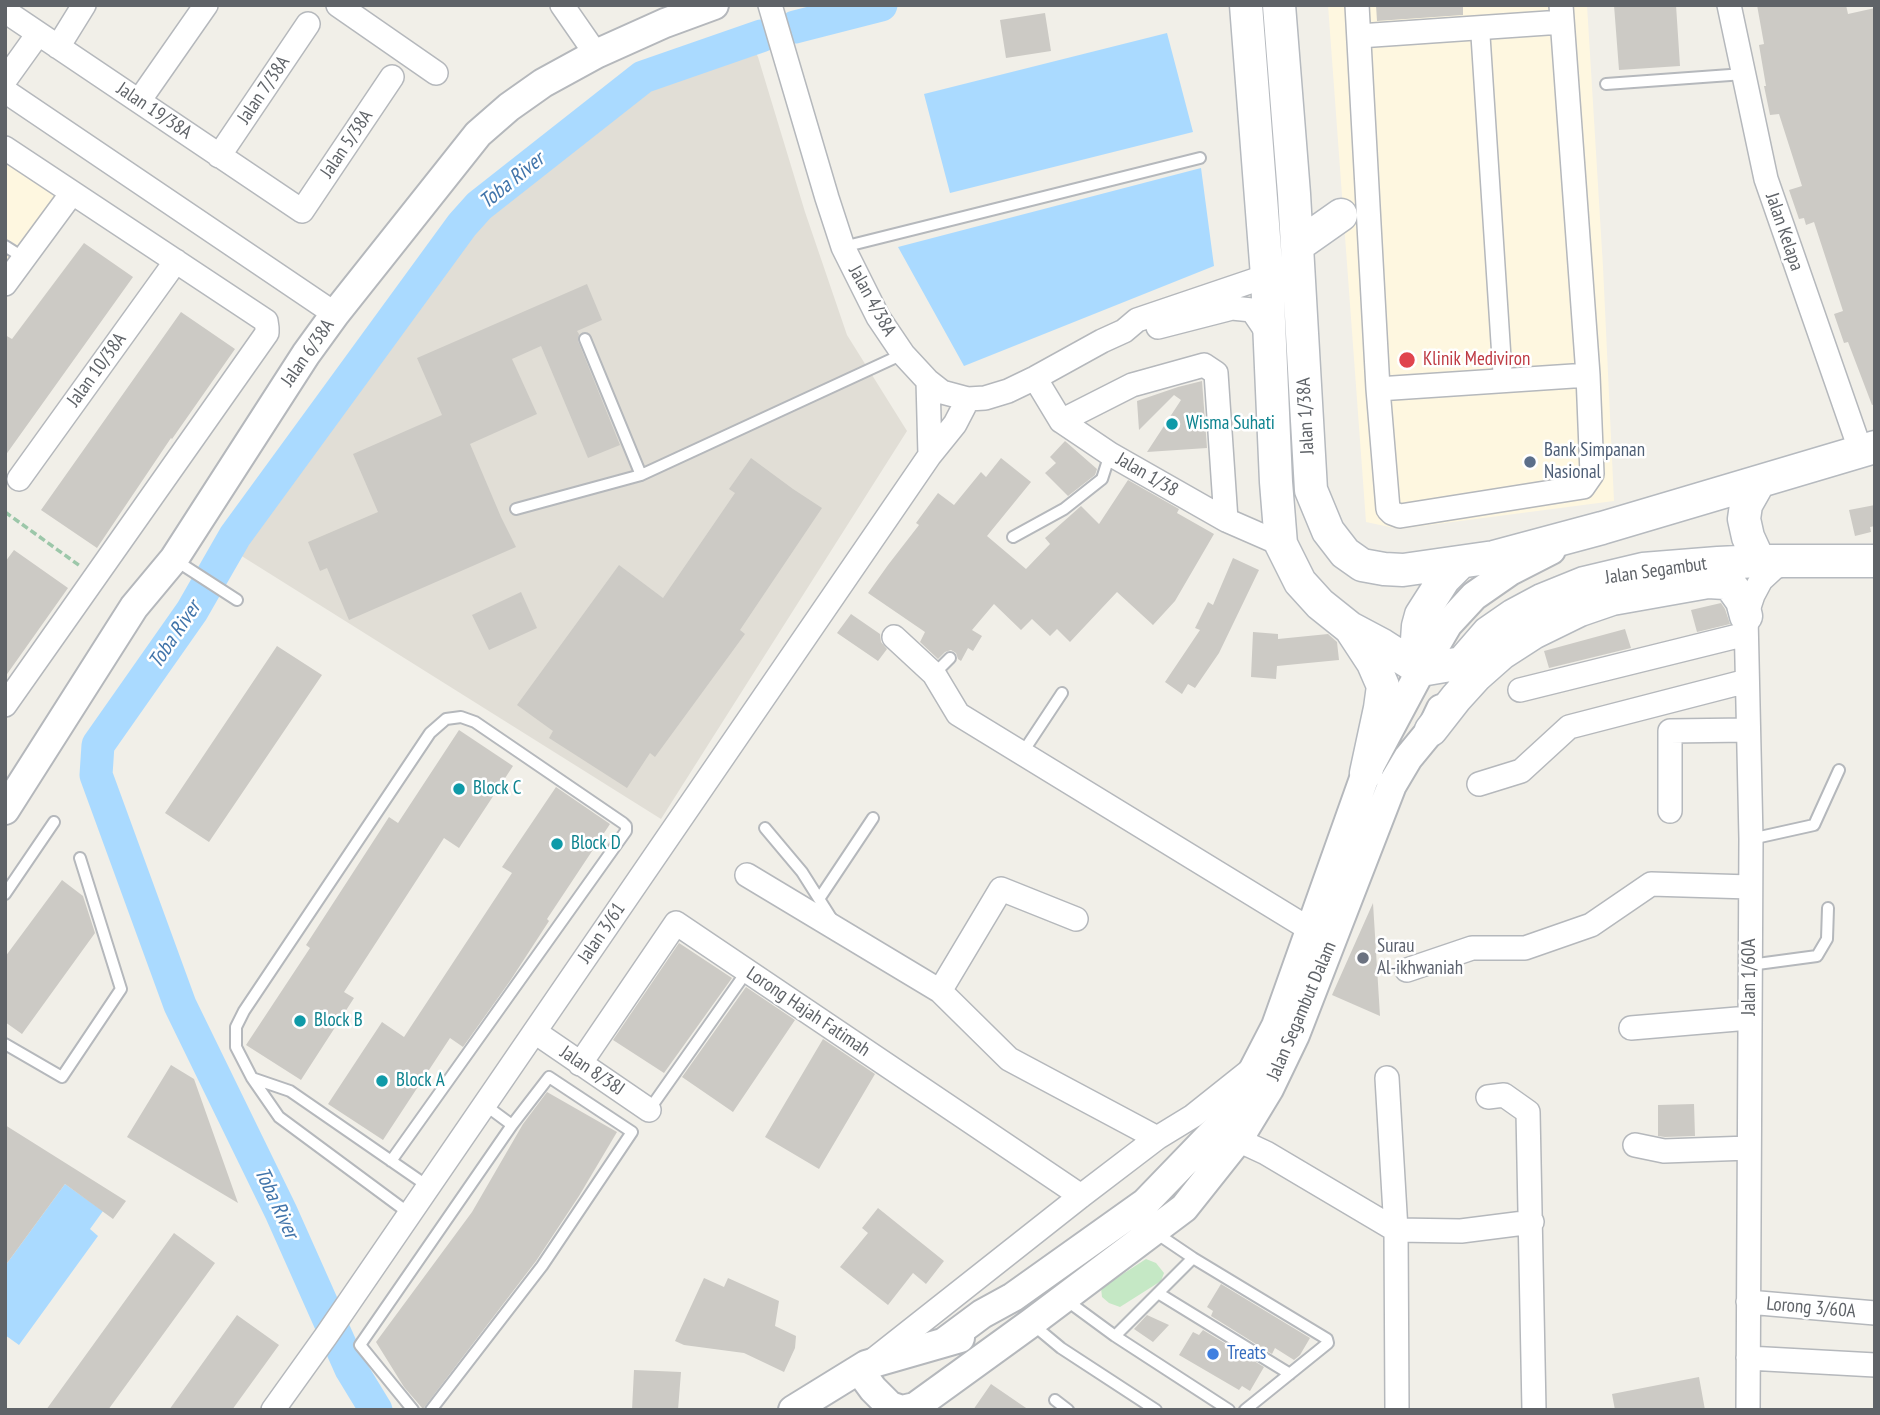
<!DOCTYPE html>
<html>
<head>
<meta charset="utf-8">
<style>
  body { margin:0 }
  #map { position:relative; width:1880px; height:1415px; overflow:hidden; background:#f1efe8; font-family:"PT Sans Narrow",sans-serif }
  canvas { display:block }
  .frame { position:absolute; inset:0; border:7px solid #5f6368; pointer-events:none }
</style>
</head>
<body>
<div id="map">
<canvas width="1880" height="1415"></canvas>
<div class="frame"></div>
</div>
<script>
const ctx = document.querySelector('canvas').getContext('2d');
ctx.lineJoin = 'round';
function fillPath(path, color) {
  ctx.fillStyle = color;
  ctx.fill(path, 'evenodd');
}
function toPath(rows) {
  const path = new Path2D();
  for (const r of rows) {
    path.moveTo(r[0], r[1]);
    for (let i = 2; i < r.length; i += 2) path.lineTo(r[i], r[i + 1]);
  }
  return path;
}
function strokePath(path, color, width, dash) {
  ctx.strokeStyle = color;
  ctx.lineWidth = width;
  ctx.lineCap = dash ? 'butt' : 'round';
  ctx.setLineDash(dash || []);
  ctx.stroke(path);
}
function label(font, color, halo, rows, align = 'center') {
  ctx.font = font + ' "PT Sans Narrow",sans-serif';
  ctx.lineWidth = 5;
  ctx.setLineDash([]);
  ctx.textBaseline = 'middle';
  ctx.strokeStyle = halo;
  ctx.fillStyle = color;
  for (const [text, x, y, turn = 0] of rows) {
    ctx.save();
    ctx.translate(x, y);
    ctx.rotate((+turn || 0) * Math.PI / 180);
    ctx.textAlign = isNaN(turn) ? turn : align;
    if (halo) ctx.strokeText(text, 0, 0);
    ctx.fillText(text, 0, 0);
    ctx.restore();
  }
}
fillPath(toPath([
  [1328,5,1587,5,1603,267,1614,501,1399,529,1366,522],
  [5,156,62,194,5,272]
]), '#fef7e0');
fillPath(toPath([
  [749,40,758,57,805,212,847,335,907,431,661,819,240,555,482,211,644,78]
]), '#e1ded6');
fillPath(toPath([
  [1146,1259,1156,1263,1164,1273,1161,1281,1120,1307,1109,1303,1102,1297,1101,1288]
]), '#c5e8c5');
fillPath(toPath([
  [1167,33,1193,132,950,193,924,94],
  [1201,168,1214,266,964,366,898,247],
  [65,1184,103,1211,90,1229,98,1236,19,1345,5,1335,5,1266]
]), '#aadaff');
strokePath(toPath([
  [795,27,881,5],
  [376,1410,351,1369,281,1212,180,1005,96,775,98,745,192,611,235,536,462,225,479,206,643,77,761,36]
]), '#aadaff', 33);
fillPath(toPath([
  [1376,5,1463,5,1463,15,1377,21],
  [1614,5,1676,5,1680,66,1619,70],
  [1757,5,1846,5,1848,14,1875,8,1875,404,1872,405,1848,342,1844,343,1834,314,1843,311,1814,222,1806,225,1804,218,1799,219,1789,190,1802,186,1779,114,1770,115,1764,86,1766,86,1759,45,1764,44],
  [1045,13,1051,51,1006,58,1000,20],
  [84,243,133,277,5,456,5,335,12,339],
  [587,284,602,320,577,331,579,334,578,341,620,445,588,458,541,346,512,359,537,414,470,444,501,517,516,547,349,620,327,568,320,571,308,542,378,512,353,454,442,415,417,358],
  [181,312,235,349,172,439,171,438,97,548,41,510],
  [1202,381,1207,448,1147,452,1181,400,1174,395,1139,430,1137,401,1178,387],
  [1065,441,1097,469,1095,475,1068,496,1045,473,1056,463,1050,457],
  [751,458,793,489,822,508,740,630,745,634,655,757,650,753,627,788,549,738,553,731,517,705,619,565,663,598,735,493,729,489],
  [1001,458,1031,482,987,536,1026,569,1050,544,1045,538,1081,506,1099,524,1128,480,1179,509,1177,513,1214,534,1175,601,1153,625,1117,592,1070,642,1057,629,1050,636,1032,619,1021,630,994,604,972,630,982,636,973,651,968,648,961,661,958,659,956,653,951,650,945,652,938,659,920,642,925,632,868,593,888,565,919,525,916,523,938,493,954,505,981,472,986,477],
  [1875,505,1875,526,1870,527,1871,532,1855,536,1849,510],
  [14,550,68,588,5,677,5,562],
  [1233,558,1259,570,1219,653,1195,688,1188,684,1182,694,1165,682,1200,630,1195,628,1208,602,1213,605],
  [521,592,537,628,489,650,472,615],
  [1721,603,1725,609,1730,624,1697,632,1691,610],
  [851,614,880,634,881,642,887,649,878,661,837,633],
  [1625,629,1631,648,1549,668,1544,651],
  [1253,632,1278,634,1278,639,1328,634,1337,642,1339,660,1277,666,1276,679,1251,677],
  [277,646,322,675,209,842,165,813],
  [459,730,513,766,459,848,444,838,344,992,354,998,301,1080,246,1045,310,948,306,945,389,817,398,823],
  [556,787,610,824,547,919,549,921,510,981,463,1047,450,1038,383,1140,328,1104,382,1022,404,1037,512,873,502,867],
  [62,880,83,896,95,933,22,1034,5,1022,5,957],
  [1373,903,1380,1016,1332,995],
  [679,943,732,978,664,1073,613,1040],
  [746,987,795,1020,733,1112,682,1077],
  [823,1039,875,1074,819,1169,765,1137],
  [171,1065,194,1079,238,1203,127,1137],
  [547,1092,617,1132,579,1196,536,1261,423,1409,404,1387,376,1342,472,1212,523,1124],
  [1694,1104,1695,1136,1665,1137,1658,1136,1658,1105],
  [5,1125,126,1201,113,1219,65,1184,5,1266],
  [878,1208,944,1261,926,1284,913,1273,888,1305,840,1267,868,1233,862,1228],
  [174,1233,215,1263,108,1410,46,1410],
  [704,1278,724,1287,728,1278,779,1301,775,1326,796,1336,795,1348,784,1372,744,1353,684,1345,675,1341],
  [1221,1284,1310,1338,1300,1355,1294,1360,1275,1348,1272,1354,1211,1316,1213,1311,1207,1307],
  [237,1315,279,1345,232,1410,169,1410],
  [1147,1315,1169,1325,1153,1342,1134,1329],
  [1203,1330,1264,1367,1250,1391,1242,1386,1239,1390,1179,1355,1193,1332,1199,1335],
  [634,1370,681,1372,678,1410,632,1410],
  [1699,1377,1705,1410,1615,1410,1612,1394],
  [991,1384,1029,1410,973,1410]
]), '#cccac5');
const service = toPath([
  [1606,84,1744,74],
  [5,246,24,258],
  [843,247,1200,158],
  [585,339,641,475],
  [516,509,641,475,903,354],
  [1013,537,1064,509,1102,479,1110,454],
  [175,560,237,600],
  [934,674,950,658],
  [1023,752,1062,693],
  [765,828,802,872,833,921],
  [1751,839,1814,825,1839,770],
  [5,894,54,822],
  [819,899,873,818],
  [1750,965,1817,956,1827,939,1828,908],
  [5,1044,62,1077,121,989,80,858],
  [252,1078,290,1091,429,1187],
  [485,1105,512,1125],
  [649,1110,747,971],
  [391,1161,626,831,626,826,623,823,475,722,461,717,446,719,430,733,244,1011,236,1027,236,1047,252,1078,279,1117,410,1214],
  [1156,1233,1193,1258,1327,1339,1328,1343,1245,1410],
  [1158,1293,1290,1374],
  [1066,1300,1115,1336,1229,1410],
  [1031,1323,1061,1348,1156,1410],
  [1115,1336,1193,1258],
  [1055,1400,1068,1410],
  [413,1410,360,1345,512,1125,549,1077,632,1132,542,1266,431,1410]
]);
const pedestrian = toPath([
  [1480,28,1503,381]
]);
const minor = toPath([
  [338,5,436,73],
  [562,5,596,54],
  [770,5,827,198,843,247,878,317,903,354,928,381,942,392,968,399,985,398,1008,391,1035,378,1102,341,1124,331,1137,320,1267,276],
  [1357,5,1378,389,1388,509,1392,513,1400,516,1583,487,1592,474,1588,375,1561,5],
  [1729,5,1766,179,1861,452],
  [5,11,302,211,392,77],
  [1359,36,1562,22],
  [58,47,84,5],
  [5,80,38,34],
  [5,91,335,314],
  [139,101,206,5],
  [5,148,266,321,267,328,267,333,5,705],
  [219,156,308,24],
  [5,284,72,193],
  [1158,327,1232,308,1252,310,1269,335],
  [1035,378,1061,421,1110,454,1226,520,1281,544],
  [928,381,930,455],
  [1378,389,1588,375],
  [1061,421,1132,385,1204,365,1216,373,1226,520],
  [19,479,176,261],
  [894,637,934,674,958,714,1311,930],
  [1520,690,1746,634],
  [1479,784,1521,771,1569,727,1747,681],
  [1670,811,1670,731,1748,730],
  [747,875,940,991,1009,1059,1157,1138],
  [1407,970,1472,948,1525,948,1591,925,1651,884,1750,887],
  [940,991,1001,889,1076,919],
  [1631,1028,1749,1018],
  [535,1032,649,1110],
  [580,1064,676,923,1081,1196],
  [1387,1078,1396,1230,1397,1410],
  [1488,1097,1504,1095,1528,1112,1534,1410],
  [1238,1140,1266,1153,1396,1230,1461,1231,1532,1222],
  [1635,1145,1664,1151,1749,1148],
  [1748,1302,1875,1313],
  [1748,1358,1875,1365],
  [872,1361,1081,1196,1157,1138,1193,1116,1252,1069],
  [273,1410,326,1336,930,455,955,424,968,399],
  [1748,1410,1751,839,1746,616,1753,595,1761,580,1774,568,1787,561]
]);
const tertiary = toPath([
  [5,810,134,607,174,559,306,354,335,314,478,134,509,107,543,83,596,54,665,23,714,5],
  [943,1343,982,1314,1013,1297,1145,1203,1230,1115,1276,1026,1366,773,1421,670,1448,624,1474,596,1510,571,1551,550],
  [859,1370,873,1389,890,1406,902,1410,915,1407,1031,1323,1184,1208,1238,1140,1269,1089,1295,1035,1392,785,1408,758,1431,730,1441,709],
  [793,1410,866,1365,960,1338]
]);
const secondary = toPath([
  [1246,5,1267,276,1276,482,1281,544,1300,582,1320,604,1350,628,1382,645,1421,670],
  [1279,5,1294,194,1311,490,1328,531,1345,553,1362,565,1384,569,1403,570,1494,557,1602,528,1875,447],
  [1297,246,1341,215],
  [1759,482,1746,505,1744,519,1748,537,1759,561],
  [1352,631,1373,663,1383,686,1380,708,1366,773],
  [1421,670,1462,663,1488,633,1514,615,1542,600,1584,583,1643,569,1718,563,1759,561,1875,561],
  [1421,670,1417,640,1418,626,1421,615,1444,579,1460,563],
  [1431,730,1456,698,1476,676,1502,653,1533,633,1580,610,1612,599,1708,582,1725,583,1732,587,1742,601,1746,616]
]);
strokePath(service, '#b5b8bc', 14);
strokePath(pedestrian, '#b5b8bc', 21);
strokePath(minor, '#b5b8bc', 26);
strokePath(tertiary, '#b5b8bc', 32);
strokePath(secondary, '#b6babf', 35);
strokePath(toPath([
  [5,512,80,566]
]), '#9cc7a9', 3.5, [7, 3.5]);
strokePath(service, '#fff', 10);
strokePath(pedestrian, '#fff', 18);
strokePath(minor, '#fff', 23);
strokePath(tertiary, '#fff', 28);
strokePath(secondary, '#fff', 32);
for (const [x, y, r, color] of [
  [1407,360,9,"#e0444e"],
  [1172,424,7,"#0f9aa8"],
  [1530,462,7,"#5c6f8a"],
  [459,789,7,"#0f9aa8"],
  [557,844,7,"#0f9aa8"],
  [1363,958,7,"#6b7280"],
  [300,1021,7,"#0f9aa8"],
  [382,1081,7,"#0f9aa8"],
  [1213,1354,7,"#3f7fe0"]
]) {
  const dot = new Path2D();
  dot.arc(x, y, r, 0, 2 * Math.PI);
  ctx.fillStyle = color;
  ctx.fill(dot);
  strokePath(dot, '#fff', 2.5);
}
label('19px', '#5f6368', '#fff', [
  ["Jalan 7/38A",264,90,-56],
  ["Jalan 19/38A",154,111,34],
  ["Jalan 5/38A",347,144,-56],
  ["Jalan Kelapa",1784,232,71],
  ["Jalan 4/38A",872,301,61],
  ["Jalan 6/38A",308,353,-55],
  ["Jalan 10/38A",97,370,-54],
  ["Jalan 1/38A",1306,416,-93],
  ["Jalan 1/38",1147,475,30],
  ["Jalan Segambut",1656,571,-8],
  ["Jalan 3/61",602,933,-56],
  ["Jalan 1/60A",1750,977,-90],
  ["Jalan Segambut Dalam",1302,1011,-67],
  ["Lorong Hajah Fatimah",808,1012,34],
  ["Jalan 8/38J",592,1071,34],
  ["Lorong 3/60A",1811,1308,5]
]);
label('19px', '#be3a42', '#fff', [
  ["Klinik Mediviron",1423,360]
], 'left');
label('19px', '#0d838f', '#fff', [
  ["Wisma Suhati",1186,424],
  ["Block C",473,789],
  ["Block D",571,844],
  ["Block B",314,1021],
  ["Block A",396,1081]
], 'left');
label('19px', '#4e5e75', '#fff', [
  ["Bank Simpanan",1544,451],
  ["Nasional",1544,473]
], 'left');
label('19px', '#5b616d', '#fff', [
  ["Surau",1377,947],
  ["Al-ikhwaniah",1377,969]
], 'left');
label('19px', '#366cbe', '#fff', [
  ["Treats",1227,1354]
], 'left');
label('italic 21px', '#4174aa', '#fff', [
  ["Toba River",512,181,-39],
  ["Toba River",175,635,-56],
  ["Toba River",276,1203,65]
]);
</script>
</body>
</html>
